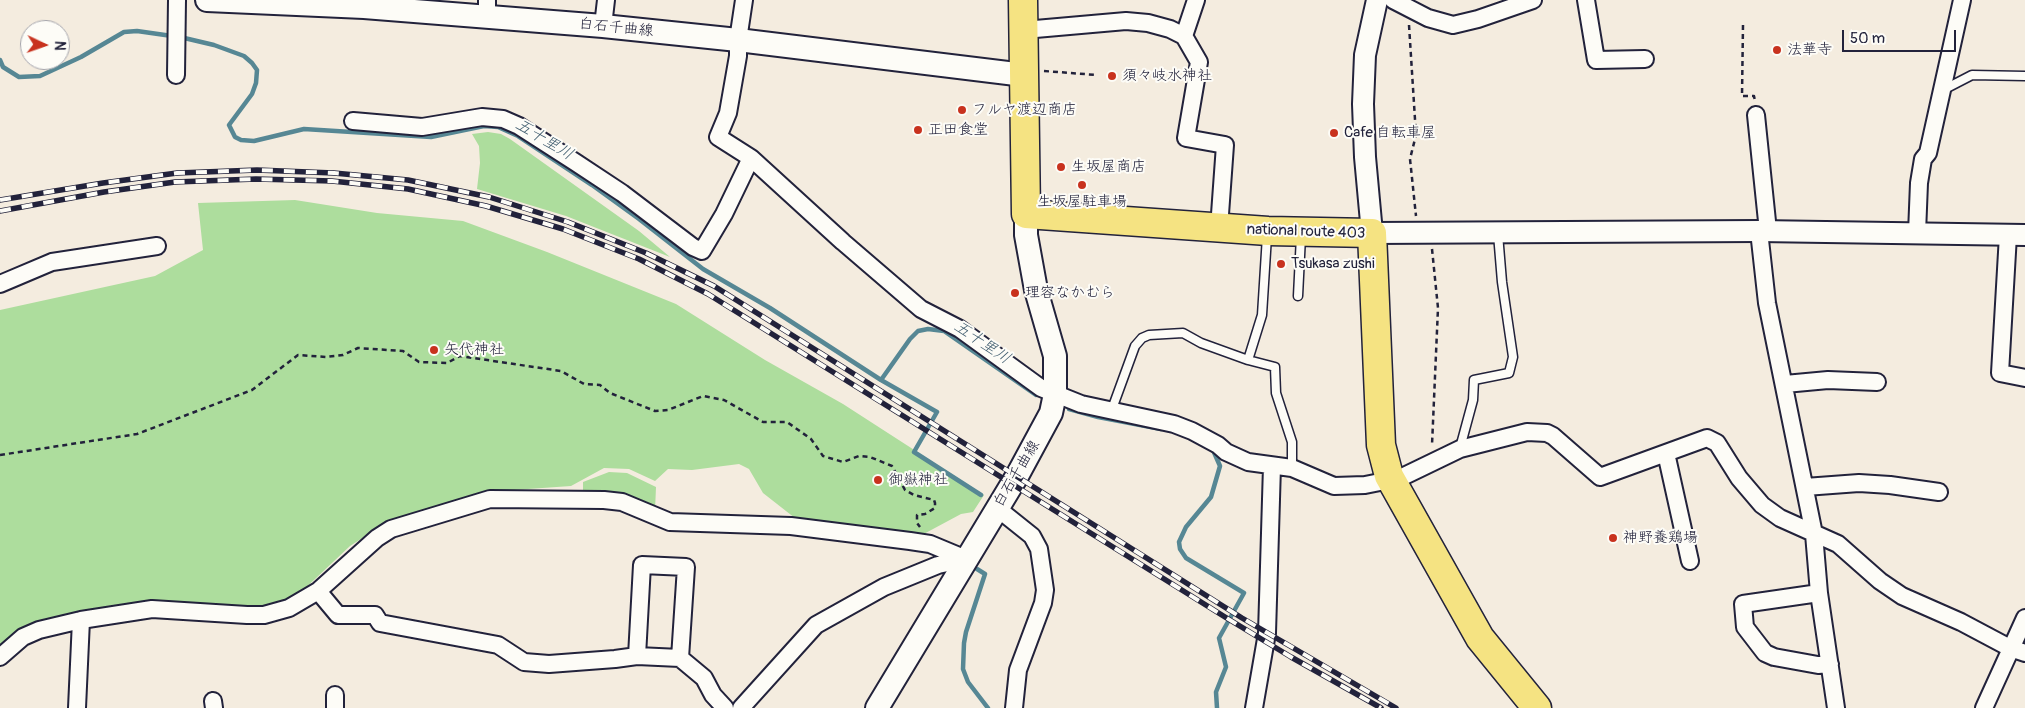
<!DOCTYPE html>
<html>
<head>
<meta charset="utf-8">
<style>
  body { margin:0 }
  #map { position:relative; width:2025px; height:708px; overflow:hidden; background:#f4ecdf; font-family:Pangolin,sans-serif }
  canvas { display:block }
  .north { position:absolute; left:20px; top:20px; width:50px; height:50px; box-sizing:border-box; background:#fdfcf7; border:1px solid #a5a5ac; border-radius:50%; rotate:93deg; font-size:14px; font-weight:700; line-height:20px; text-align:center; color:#22223b }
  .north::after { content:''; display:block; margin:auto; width:18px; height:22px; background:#c8321e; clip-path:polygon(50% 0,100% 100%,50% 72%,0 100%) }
  .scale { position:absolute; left:1842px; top:30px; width:114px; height:22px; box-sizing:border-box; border:2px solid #22223b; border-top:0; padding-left:6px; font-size:15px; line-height:18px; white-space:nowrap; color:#22223b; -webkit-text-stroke:4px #fdfcf7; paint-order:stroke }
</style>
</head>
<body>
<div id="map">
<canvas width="2025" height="708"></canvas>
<div class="north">N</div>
<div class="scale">50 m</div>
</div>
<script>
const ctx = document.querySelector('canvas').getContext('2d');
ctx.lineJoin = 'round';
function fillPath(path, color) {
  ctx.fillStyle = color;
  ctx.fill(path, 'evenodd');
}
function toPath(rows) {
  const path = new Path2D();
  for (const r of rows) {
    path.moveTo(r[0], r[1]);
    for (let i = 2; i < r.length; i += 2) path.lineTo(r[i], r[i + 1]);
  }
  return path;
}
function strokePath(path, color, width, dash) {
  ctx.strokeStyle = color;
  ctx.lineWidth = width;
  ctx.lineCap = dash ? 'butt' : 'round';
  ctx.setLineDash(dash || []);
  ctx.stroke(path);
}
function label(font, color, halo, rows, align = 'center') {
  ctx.font = font + ' Pangolin,"Klee One",sans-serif';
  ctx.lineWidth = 4;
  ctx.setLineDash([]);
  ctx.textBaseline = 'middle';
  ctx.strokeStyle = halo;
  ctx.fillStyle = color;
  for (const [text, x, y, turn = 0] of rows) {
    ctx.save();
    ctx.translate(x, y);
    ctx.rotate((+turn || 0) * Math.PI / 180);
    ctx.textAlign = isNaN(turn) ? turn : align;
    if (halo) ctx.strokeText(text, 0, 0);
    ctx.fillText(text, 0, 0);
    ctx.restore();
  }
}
fillPath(toPath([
  [488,132,501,134,510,139,639,231,670,257,566,216,477,189,480,163,479,146,472,134],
  [295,200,377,213,463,221,547,252,676,304,765,360,843,404,984,495,973,512,961,514,920,536,800,522,763,493,749,469,739,464,692,470,668,469,655,481,629,469,604,468,571,486,485,492,384,524,350,546,297,596,277,605,256,609,38,622,0,664,0,310,155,276,203,250,198,203],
  [609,472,627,473,656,487,655,511,583,493,583,482]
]), '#addd9d');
strokePath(toPath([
  [180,37,214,45,244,56,252,63,257,70,256,83,252,94,229,125,235,137,241,140,254,141,304,129,431,137,484,126,498,127,518,136,592,185,639,219,703,269,770,308,881,380,910,339,918,331,928,329,944,331,1036,395],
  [0,60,3,67,19,77,40,76,81,57,124,32,137,31,172,36],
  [881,380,937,412,914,452,981,495],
  [1069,409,1098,417,1161,429],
  [1213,450,1220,466,1211,497,1186,527,1179,542,1180,549,1186,558,1244,593,1219,638,1226,667,1216,692,1217,708],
  [977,569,985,574,966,632,964,643,963,669,968,682,988,708]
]), '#568794', 4.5);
const service = toPath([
  [1943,90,1972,75,2025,76],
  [1298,296,1301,236],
  [1248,360,1262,315,1267,236],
  [1112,409,1135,346,1142,338,1149,335,1183,333,1201,343,1248,360,1275,367,1276,393,1292,442,1292,468],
  [1460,448,1473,400,1474,380,1509,373,1513,357,1502,282,1498,234]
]);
const minor = toPath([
  [744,0,738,40,738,56,728,113,718,137,751,158,843,242,921,309,960,329,1041,388,1081,404,1174,424,1192,431,1218,445,1226,452,1248,462,1292,468,1334,486,1365,485,1400,478,1460,449,1527,432,1547,433,1553,436,1600,477,1707,438,1717,443,1739,478,1762,505,1780,518,1838,544,1880,581,1902,596,1961,622,2010,648,2025,653],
  [1393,0,1428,18,1453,25,1478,19,1533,0],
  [1586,0,1596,60,1645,59],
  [487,16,487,0],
  [603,26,606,0],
  [1024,30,1126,21,1148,23,1170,29,1184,36,1196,0],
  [1184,36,1199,62,1186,138,1225,145,1219,228],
  [176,75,177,0],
  [1756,115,1768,231],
  [353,121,422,127,482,117,503,119,519,126,575,162,622,193,693,247,702,251,724,214,751,158],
  [1759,231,1767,303,1814,534,1819,593,1836,708],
  [1917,233,1919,183,1923,159,1928,153,1962,0],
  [2008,235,2000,373,2025,378],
  [0,284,52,262,157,246],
  [1785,384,1828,380,1877,382],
  [1666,453,1690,561],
  [1805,487,1859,483,1890,485,1939,492],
  [997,508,1032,536,1039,549,1045,590,1043,603,1018,670,1014,708],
  [318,591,338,615,375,615,380,623,498,645,524,662,549,664,615,659,637,656,680,658,704,678,713,695,725,708],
  [1819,593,1743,604,1745,627,1765,653,1774,657,1818,665,1830,664],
  [637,656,642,565,686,567,680,658],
  [0,657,23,637,39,630,81,620,152,609,247,615,264,615,289,608,318,591,377,538,391,529,490,499,604,500,622,502,670,522,791,526,910,541,930,544,966,559],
  [335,695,335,708],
  [213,701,214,708],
  [77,708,81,620],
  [741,708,816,625,884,587,938,565,966,559],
  [1254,708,1267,633,1272,466],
  [1984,708,2025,618]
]);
const tertiary = toPath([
  [1377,0,1365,55,1363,104,1365,157,1372,233,1759,231,2025,235]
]);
const secondary = toPath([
  [207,0,364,7,603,26,738,40,1024,75],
  [877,708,1017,476,1051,413,1055,394,1055,356,1036,290,1026,235,1026,214]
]);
const trunk = toPath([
  [1023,0,1026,214,1268,231,1372,233,1381,445,1389,476,1480,638,1537,708]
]);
strokePath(service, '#22223b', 11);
strokePath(minor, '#22223b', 20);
strokePath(tertiary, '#22223b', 24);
strokePath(secondary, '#22223b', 26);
strokePath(trunk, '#22223b', 31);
strokePath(toPath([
  [1409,25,1416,135,1410,159,1416,216],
  [1743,25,1742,96,1754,96,1755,101],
  [1044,71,1097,75],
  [1432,249,1438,308,1432,445],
  [0,455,137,434,252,390,298,355,326,357,343,355,358,348,403,351,419,362,447,363,460,356,561,371,584,384,600,385,610,393,655,411,668,410,703,396,724,400,763,422,787,422,811,439,823,456,843,462,859,456,870,457,892,466,905,490,914,495,934,500,935,503,935,508,925,514,917,515,917,523,920,527]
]), '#22223b', 2.5, [5, 4]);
strokePath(service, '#fdfcf7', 8);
strokePath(minor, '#fdfcf7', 16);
strokePath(tertiary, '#fdfcf7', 20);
strokePath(secondary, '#fdfcf7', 22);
strokePath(trunk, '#f5e382', 28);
const rail = toPath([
  [0,200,103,183,177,173,257,170,334,173,408,180,489,197,568,222,646,253,714,286,1242,618,1396,708],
  [0,211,104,192,175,182,256,179,332,181,408,189,486,206,563,229,639,259,708,294,1225,617,1291,657,1381,708]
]);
strokePath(rail, '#22223b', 5.5);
strokePath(rail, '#fdfcf7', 4, [11]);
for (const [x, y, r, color] of [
  [1777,50,5,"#c8321e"],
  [1112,76,5,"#c8321e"],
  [962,110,5,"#c8321e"],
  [918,130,5,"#c8321e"],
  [1334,133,5,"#c8321e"],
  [1061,167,5,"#c8321e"],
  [1082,185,5,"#c8321e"],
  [1281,264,5,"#c8321e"],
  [1015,293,5,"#c8321e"],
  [434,350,5,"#c8321e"],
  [878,480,5,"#c8321e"],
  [1613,538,5,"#c8321e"]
]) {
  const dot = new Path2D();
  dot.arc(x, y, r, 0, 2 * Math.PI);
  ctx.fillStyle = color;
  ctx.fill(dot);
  strokePath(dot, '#fdfcf7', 2);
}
label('15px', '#22223b', '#fdfcf7', [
  ["白石千曲線",616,28,6],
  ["national route 403",1306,232,2],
  ["白石千曲線",1017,474,-59]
]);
label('15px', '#22223b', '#fdfcf7', [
  ["法華寺",1787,50],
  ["須々岐水神社",1122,76],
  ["フルヤ渡辺商店",972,110],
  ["正田食堂",928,130],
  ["Cafe 自転車屋",1344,133],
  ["生坂屋商店",1071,167],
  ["生坂屋駐車場",1082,202,"center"],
  ["Tsukasa zushi",1291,264],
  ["理容なかむら",1025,293],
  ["矢代神社",444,350],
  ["御嶽神社",888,480],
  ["神野養鶏場",1623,538]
], 'left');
label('italic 16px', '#405d6f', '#fdfcf7', [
  ["五十里川",544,140,31],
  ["五十里川",982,343,34]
]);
</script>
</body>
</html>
